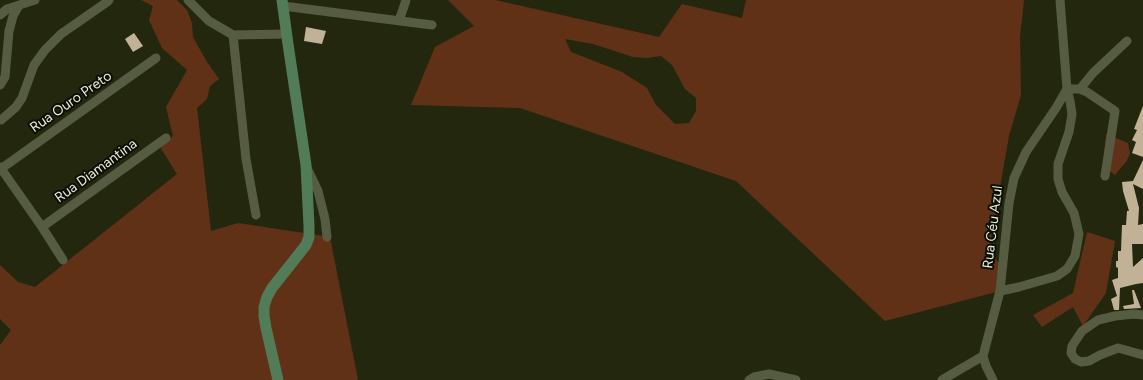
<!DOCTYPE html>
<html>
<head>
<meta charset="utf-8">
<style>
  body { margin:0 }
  canvas { display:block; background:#23270e }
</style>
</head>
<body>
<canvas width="1143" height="380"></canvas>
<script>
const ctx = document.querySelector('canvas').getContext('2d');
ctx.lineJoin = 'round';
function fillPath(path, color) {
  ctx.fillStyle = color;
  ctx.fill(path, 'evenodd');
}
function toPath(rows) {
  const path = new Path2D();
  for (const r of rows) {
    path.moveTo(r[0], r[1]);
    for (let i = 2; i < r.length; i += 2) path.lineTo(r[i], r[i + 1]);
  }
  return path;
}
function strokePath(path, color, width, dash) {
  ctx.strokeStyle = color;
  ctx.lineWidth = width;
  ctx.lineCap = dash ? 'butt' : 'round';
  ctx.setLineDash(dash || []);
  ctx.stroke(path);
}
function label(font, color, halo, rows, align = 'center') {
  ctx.font = font + ' Figtree,sans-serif';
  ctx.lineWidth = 4;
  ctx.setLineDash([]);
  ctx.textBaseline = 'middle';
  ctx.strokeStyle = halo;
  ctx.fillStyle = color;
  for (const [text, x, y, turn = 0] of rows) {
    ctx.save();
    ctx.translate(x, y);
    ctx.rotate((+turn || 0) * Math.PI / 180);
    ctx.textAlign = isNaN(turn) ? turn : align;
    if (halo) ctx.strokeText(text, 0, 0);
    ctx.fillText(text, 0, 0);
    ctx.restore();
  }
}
fillPath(toPath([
  [141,0,177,0,187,10,192,23,193,37,207,62,219,79,210,86,207,99,197,108,211,231,238,223,330,237,358,380,0,380,0,345,11,330,0,319,0,265,18,282,35,287,177,174,160,147,173,136,166,107,187,70,162,48,149,20,153,6],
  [448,0,495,0,659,37,682,4,742,18,746,0,1024,0,1020,37,1021,95,1009,136,991,238,990,252,999,263,996,292,885,321,736,181,520,108,411,105,435,47,474,26],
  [565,39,593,44,633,57,647,58,661,56,672,65,685,89,696,98,696,111,689,123,675,124,656,105,647,88,622,72,571,52],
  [1106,134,1128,143,1130,154,1126,162,1115,175,1103,166],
  [1087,232,1115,241,1106,293,1083,326,1073,307,1042,327,1033,315,1073,293]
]), '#603117');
fillPath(toPath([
  [306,27,326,31,322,44,304,41],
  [134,33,143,46,133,52,125,39],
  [1143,106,1143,157,1132,153,1136,142,1132,140,1137,130,1134,129],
  [1143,160,1143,189,1133,184,1139,208,1138,225,1143,224,1143,244,1132,244,1133,267,1143,258,1143,283,1136,284,1120,288,1119,310,1114,310,1111,299,1117,296,1112,280,1118,278,1118,268,1116,267,1116,261,1118,261,1118,251,1121,251,1122,225,1126,225,1127,211,1129,211,1123,191,1122,182,1133,181],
  [1132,290,1134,290,1141,308,1124,309,1123,306,1134,304]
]), '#c1b297');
strokePath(toPath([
  [188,0,209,21,233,35,287,34],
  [283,6,432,25],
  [0,15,7,9,35,0],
  [399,21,406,0],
  [233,35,246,159,256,215],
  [0,85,5,77,9,31,13,16,19,5],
  [1067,89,1080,89,1087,92,1115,111,1105,176],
  [1080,89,1093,73,1127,41],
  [1,120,16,107,22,98,34,65,45,50,61,34,107,2,109,0],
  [0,167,42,227,63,260],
  [2,168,156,58],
  [307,168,318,191,325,219,327,237],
  [42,227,166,138],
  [1000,291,1019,287,1057,276,1067,269,1075,256,1079,234,1074,213,1062,192,1058,179,1058,164,1069,132,1072,114,1070,101,1067,89,1060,0],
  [1143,315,1134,314,1115,316,1098,320,1082,331,1072,346,1071,353,1075,359,1081,362,1089,361,1100,355,1118,348,1143,355],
  [749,380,754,377,769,374,796,380],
  [942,380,983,356],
  [993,380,986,366,983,356,1000,291,1009,203,1014,178,1026,152,1056,108,1067,89]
]), '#565c42', 9);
strokePath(toPath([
  [278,380,266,328,264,316,264,307,267,297,272,288,306,245,309,237,309,226,306,165,288,44,282,0]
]), '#527c57', 11);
label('14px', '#e8ecdc', '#0d0f05', [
  ["Rua Ouro Preto",71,102,-35],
  ["Rua Diamantina",96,171,-36],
  ["Rua Céu Azul",993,227,-83]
]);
</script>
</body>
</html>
